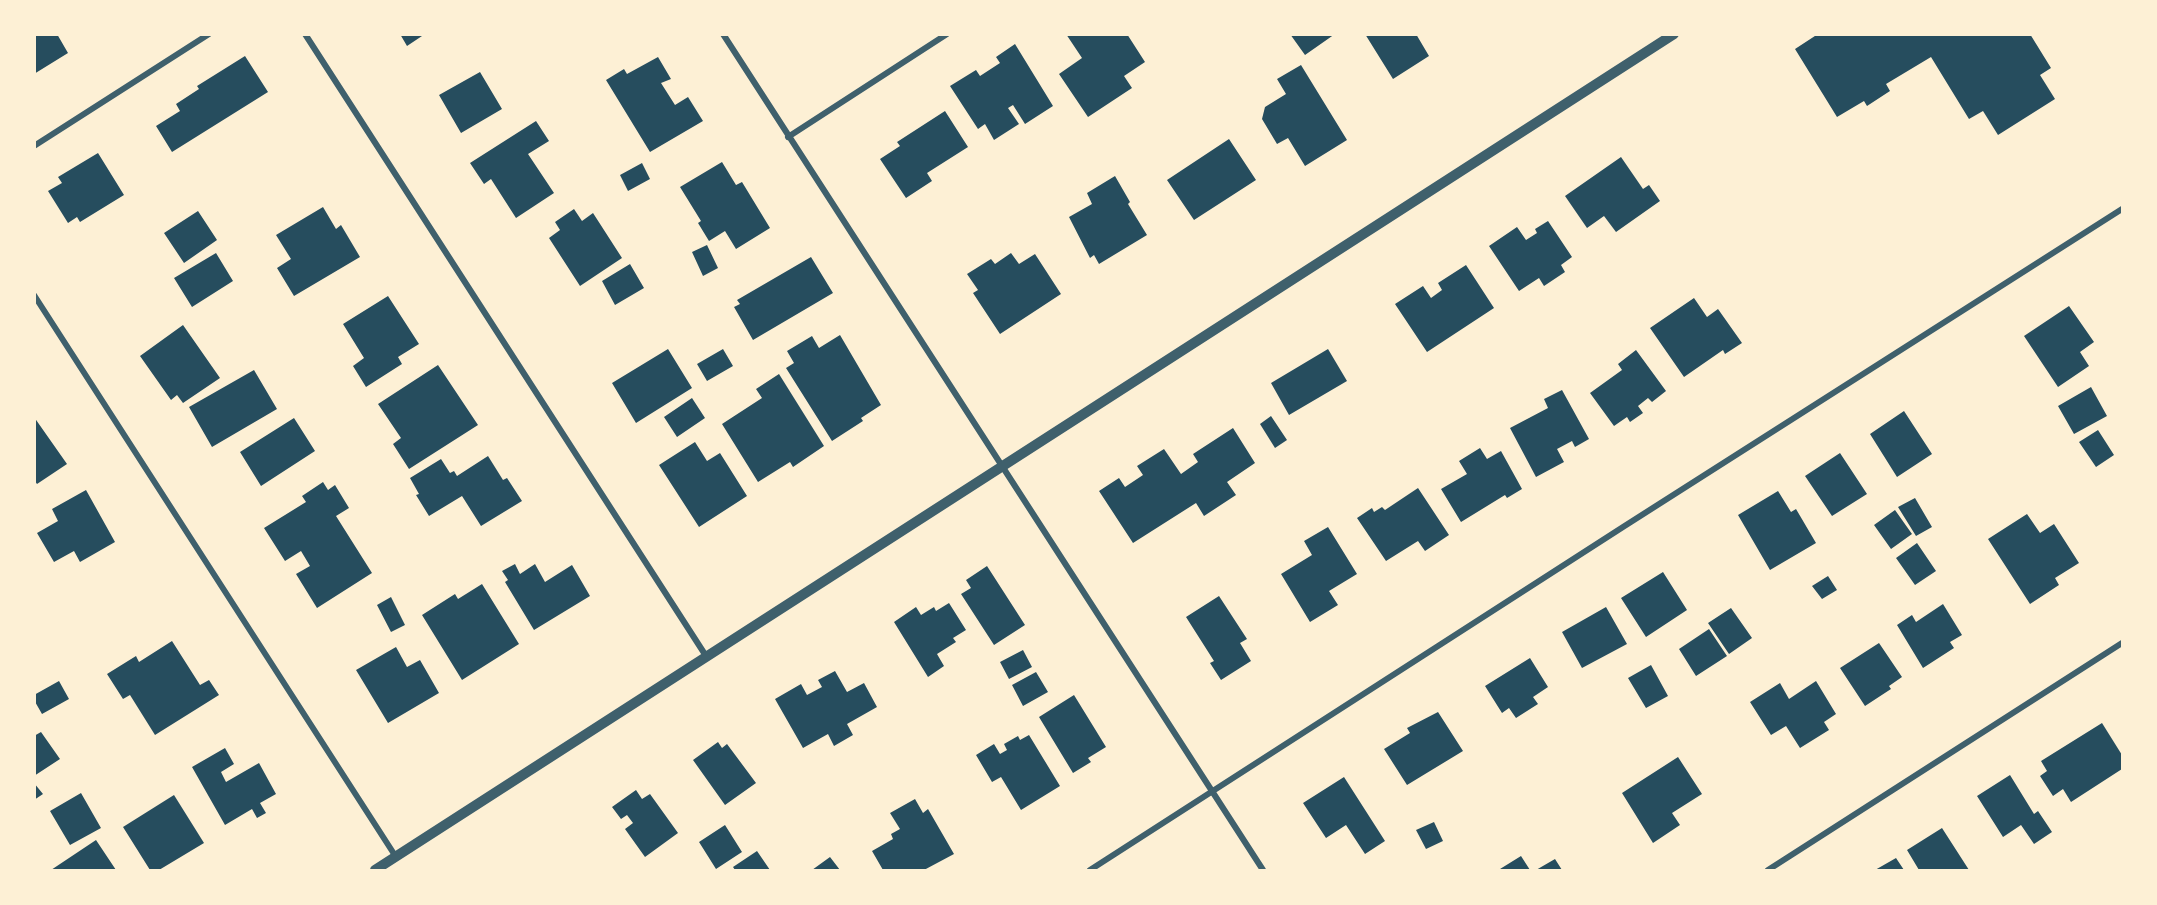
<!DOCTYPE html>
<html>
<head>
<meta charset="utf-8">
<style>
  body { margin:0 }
  #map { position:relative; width:2157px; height:905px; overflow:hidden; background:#fdf0d5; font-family:"Archivo Narrow",sans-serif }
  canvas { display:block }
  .frame { position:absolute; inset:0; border:36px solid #fdf0d5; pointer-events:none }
</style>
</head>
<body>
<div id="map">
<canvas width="2157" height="905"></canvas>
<div class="frame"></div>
</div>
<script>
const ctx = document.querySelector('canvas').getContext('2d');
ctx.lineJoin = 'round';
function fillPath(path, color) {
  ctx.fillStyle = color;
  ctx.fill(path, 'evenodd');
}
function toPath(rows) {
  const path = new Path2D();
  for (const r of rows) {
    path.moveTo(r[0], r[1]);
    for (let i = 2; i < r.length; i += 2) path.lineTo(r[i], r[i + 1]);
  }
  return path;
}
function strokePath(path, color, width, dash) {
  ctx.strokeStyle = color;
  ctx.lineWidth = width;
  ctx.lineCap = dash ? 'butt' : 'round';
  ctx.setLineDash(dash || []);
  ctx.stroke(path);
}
fillPath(toPath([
  [34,34,57,34,68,53,34,74],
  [400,34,425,34,407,46],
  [1066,34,1127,34,1145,62,1124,76,1132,88,1088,117,1059,74,1082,58],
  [1290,34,1335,34,1305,55],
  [1365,34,1416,34,1429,56,1393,79],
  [1818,34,2030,34,2051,68,2040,75,2055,99,1998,135,1983,111,1969,119,1931,57,1886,84,1890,91,1867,106,1864,101,1837,117,1795,49],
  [1015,44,1053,106,1025,124,1013,105,1008,108,1019,124,994,140,985,124,978,129,950,86,976,70,980,76,1000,63,996,57],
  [245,56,268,92,172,152,156,126,180,111,176,104,199,89,197,86],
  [658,57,671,79,661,83,675,105,688,97,703,121,650,152,606,80,624,69,627,74],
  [1301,65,1347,140,1305,166,1288,138,1277,144,1262,119,1265,107,1286,94,1277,79],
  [480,72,502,109,461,133,439,95],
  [945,111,968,147,927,173,932,181,906,198,880,159,900,146,897,142],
  [536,121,549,141,528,154,554,193,516,218,491,179,484,184,470,163],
  [1229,139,1256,180,1194,220,1167,180],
  [98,153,124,195,80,222,77,217,68,223,48,191,62,183,58,177],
  [1621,157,1643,189,1649,185,1660,201,1616,232,1604,216,1587,228,1565,196],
  [722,162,736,185,742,182,770,228,736,249,725,231,709,241,698,223,701,221,680,187],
  [642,163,650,179,628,191,620,175],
  [1115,176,1130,202,1128,204,1147,235,1099,264,1094,255,1090,258,1069,217,1092,204,1087,193],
  [323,207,336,229,341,225,360,257,294,296,277,268,291,259,276,235],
  [574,209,582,221,593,213,622,258,580,286,549,238,560,230,555,222],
  [198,211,217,240,184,263,164,233],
  [1548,221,1572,257,1561,265,1565,272,1544,286,1539,278,1519,291,1489,246,1517,227,1526,240,1537,233,1535,229],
  [707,245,718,268,703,276,692,252],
  [216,253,233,281,192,307,174,278],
  [1011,253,1019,264,1035,254,1061,294,1000,334,973,293,978,290,967,274,991,259,995,264],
  [811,257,833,293,753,340,734,307,740,304,737,300],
  [630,264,644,288,615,305,602,281],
  [1466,265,1494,308,1427,352,1395,304,1423,286,1431,298,1442,290,1438,283],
  [388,296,419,344,398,357,402,364,366,387,353,366,364,358,343,324],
  [1694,298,1707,317,1718,309,1742,343,1725,354,1723,350,1684,377,1650,328],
  [2069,306,2094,342,2080,352,2089,366,2058,387,2024,336],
  [183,325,220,378,183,403,177,395,171,400,140,356],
  [840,335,881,405,861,418,863,421,832,441,786,368,794,363,787,351,812,336,819,348],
  [668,349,692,388,636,423,612,383],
  [723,349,733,366,707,381,697,364],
  [1328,349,1347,381,1289,415,1271,383],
  [1636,350,1666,391,1652,402,1648,398,1638,406,1643,413,1630,422,1627,417,1614,426,1590,393,1622,370,1618,364],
  [438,365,478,425,409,469,393,444,401,438,378,404],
  [254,370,277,409,212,447,189,407],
  [779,374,824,446,793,467,790,462,758,482,722,424,762,398,756,389],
  [2091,387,2107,416,2074,434,2058,406],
  [1562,390,1589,439,1575,447,1572,441,1557,449,1564,462,1536,477,1510,428,1548,408,1544,399],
  [692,398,705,418,677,437,664,417],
  [1904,411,1932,454,1897,477,1870,434],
  [1271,416,1287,440,1275,448,1260,424],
  [34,417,67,464,37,484,34,480],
  [294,418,315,451,261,486,240,452],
  [1233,428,1255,463,1227,482,1236,495,1204,516,1196,503,1133,543,1099,491,1119,478,1125,487,1143,475,1137,466,1164,449,1181,474,1198,462,1193,454],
  [2098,430,2114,455,2096,467,2079,442],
  [695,442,707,461,720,453,747,496,699,527,659,465],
  [1480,448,1487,459,1501,451,1522,489,1507,498,1505,495,1461,522,1441,489,1467,474,1459,461],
  [1840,453,1867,494,1832,516,1805,476],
  [488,456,503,480,507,478,522,501,481,526,462,496,429,516,416,495,419,494,410,478,441,459,450,473,454,471,457,476],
  [323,482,328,490,335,485,349,508,336,516,372,573,317,608,296,574,310,566,301,551,285,561,264,528,306,502,302,496],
  [1418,488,1449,535,1425,551,1418,541,1386,561,1357,518,1372,508,1374,512,1382,507,1385,510],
  [86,490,115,542,80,562,74,551,54,562,37,533,58,521,52,509],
  [1778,491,1791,512,1796,509,1816,543,1770,570,1738,515],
  [1915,498,1932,527,1916,536,1898,507],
  [1895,510,1912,534,1891,549,1874,525],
  [2027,514,2040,533,2054,524,2079,563,2055,578,2059,585,2030,604,1988,539],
  [1328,527,1357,574,1329,591,1338,605,1310,622,1281,574,1312,555,1304,541],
  [1917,543,1936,571,1915,585,1896,558],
  [515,564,520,574,535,564,545,582,572,565,590,596,534,630,505,582,508,580,502,571],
  [987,566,1025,625,994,645,961,594,971,588,966,580],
  [1663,572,1687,610,1646,637,1621,598],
  [1828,576,1837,590,1822,599,1812,586],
  [482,584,519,644,462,680,422,615,455,594,458,599],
  [1219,596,1247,639,1240,643,1251,661,1221,680,1210,663,1214,661,1186,617],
  [391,597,405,625,391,632,377,605],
  [949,603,966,630,953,638,956,642,937,654,944,666,928,677,894,622,916,607,921,615,934,607,936,611],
  [1943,604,1962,635,1950,642,1954,648,1923,668,1897,625,1912,615,1916,622],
  [1606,607,1627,644,1582,668,1562,632],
  [1731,608,1752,638,1729,654,1708,623],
  [1709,629,1727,656,1696,676,1679,649],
  [172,641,200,685,209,680,219,695,155,735,130,695,123,699,107,674,136,656,139,662],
  [1879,643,1902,677,1889,686,1891,689,1865,706,1840,668],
  [396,647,407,667,420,660,439,693,388,723,356,670],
  [1023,650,1032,667,1009,679,1000,662],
  [1530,658,1548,687,1533,697,1538,704,1516,718,1509,708,1502,713,1485,686],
  [1651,665,1668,696,1646,708,1628,678],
  [835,671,847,692,864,683,877,707,847,724,853,735,834,746,828,734,803,748,775,699,801,684,807,695,822,687,818,680],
  [1036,672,1048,692,1023,706,1012,685],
  [59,681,69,699,42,714,34,700,34,695],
  [1816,681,1836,714,1824,722,1829,730,1800,748,1786,726,1771,735,1750,702,1780,683,1789,699],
  [1074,695,1106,747,1088,758,1091,762,1073,773,1039,717],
  [1438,712,1463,751,1407,785,1384,749,1410,733,1407,728],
  [2102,723,2122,755,2122,769,2071,802,2063,789,2053,796,2040,776,2047,771,2041,761],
  [41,732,60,759,34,776,34,736],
  [1029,735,1060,786,1021,810,1001,777,992,782,976,755,994,744,1000,754,1007,750,1004,744,1018,736,1020,740],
  [718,742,722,748,727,744,756,783,725,805,693,760],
  [225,748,234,764,221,772,226,782,259,763,276,794,260,803,266,813,257,818,252,809,225,825,192,767],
  [1678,757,1702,794,1672,813,1680,825,1653,843,1622,793],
  [2010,775,2034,814,2038,811,2052,832,2034,844,2021,825,2003,837,1977,796],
  [1344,777,1385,841,1365,854,1346,825,1326,838,1303,803],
  [34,783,43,794,34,800],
  [636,790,642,799,650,794,678,833,645,857,625,829,633,823,627,815,621,819,612,807],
  [81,793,101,828,70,845,50,811],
  [174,795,204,843,159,870,150,870,123,827],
  [915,799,923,813,928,809,954,854,924,870,883,870,872,851,893,839,891,834,900,829,890,813],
  [1434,822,1443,841,1426,849,1416,830],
  [725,825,742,852,716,869,699,842],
  [1942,828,1969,870,1919,870,1907,850],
  [96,840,116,870,51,870],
  [757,851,770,870,735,870,733,867],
  [1521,856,1530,870,1501,870,1500,869],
  [830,857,840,870,812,870],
  [1896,858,1904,870,1875,870],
  [1555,859,1562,870,1536,870]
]), '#264d5e');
strokePath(toPath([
  [305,34,706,656],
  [723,34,1263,870],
  [788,137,947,34],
  [34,146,209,34],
  [34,295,396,857],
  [1090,870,1623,527,2122,209],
  [1768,870,2122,643]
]), '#3f606c', 6);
strokePath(toPath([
  [375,870,1674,34]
]), '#3f606c', 10);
</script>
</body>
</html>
